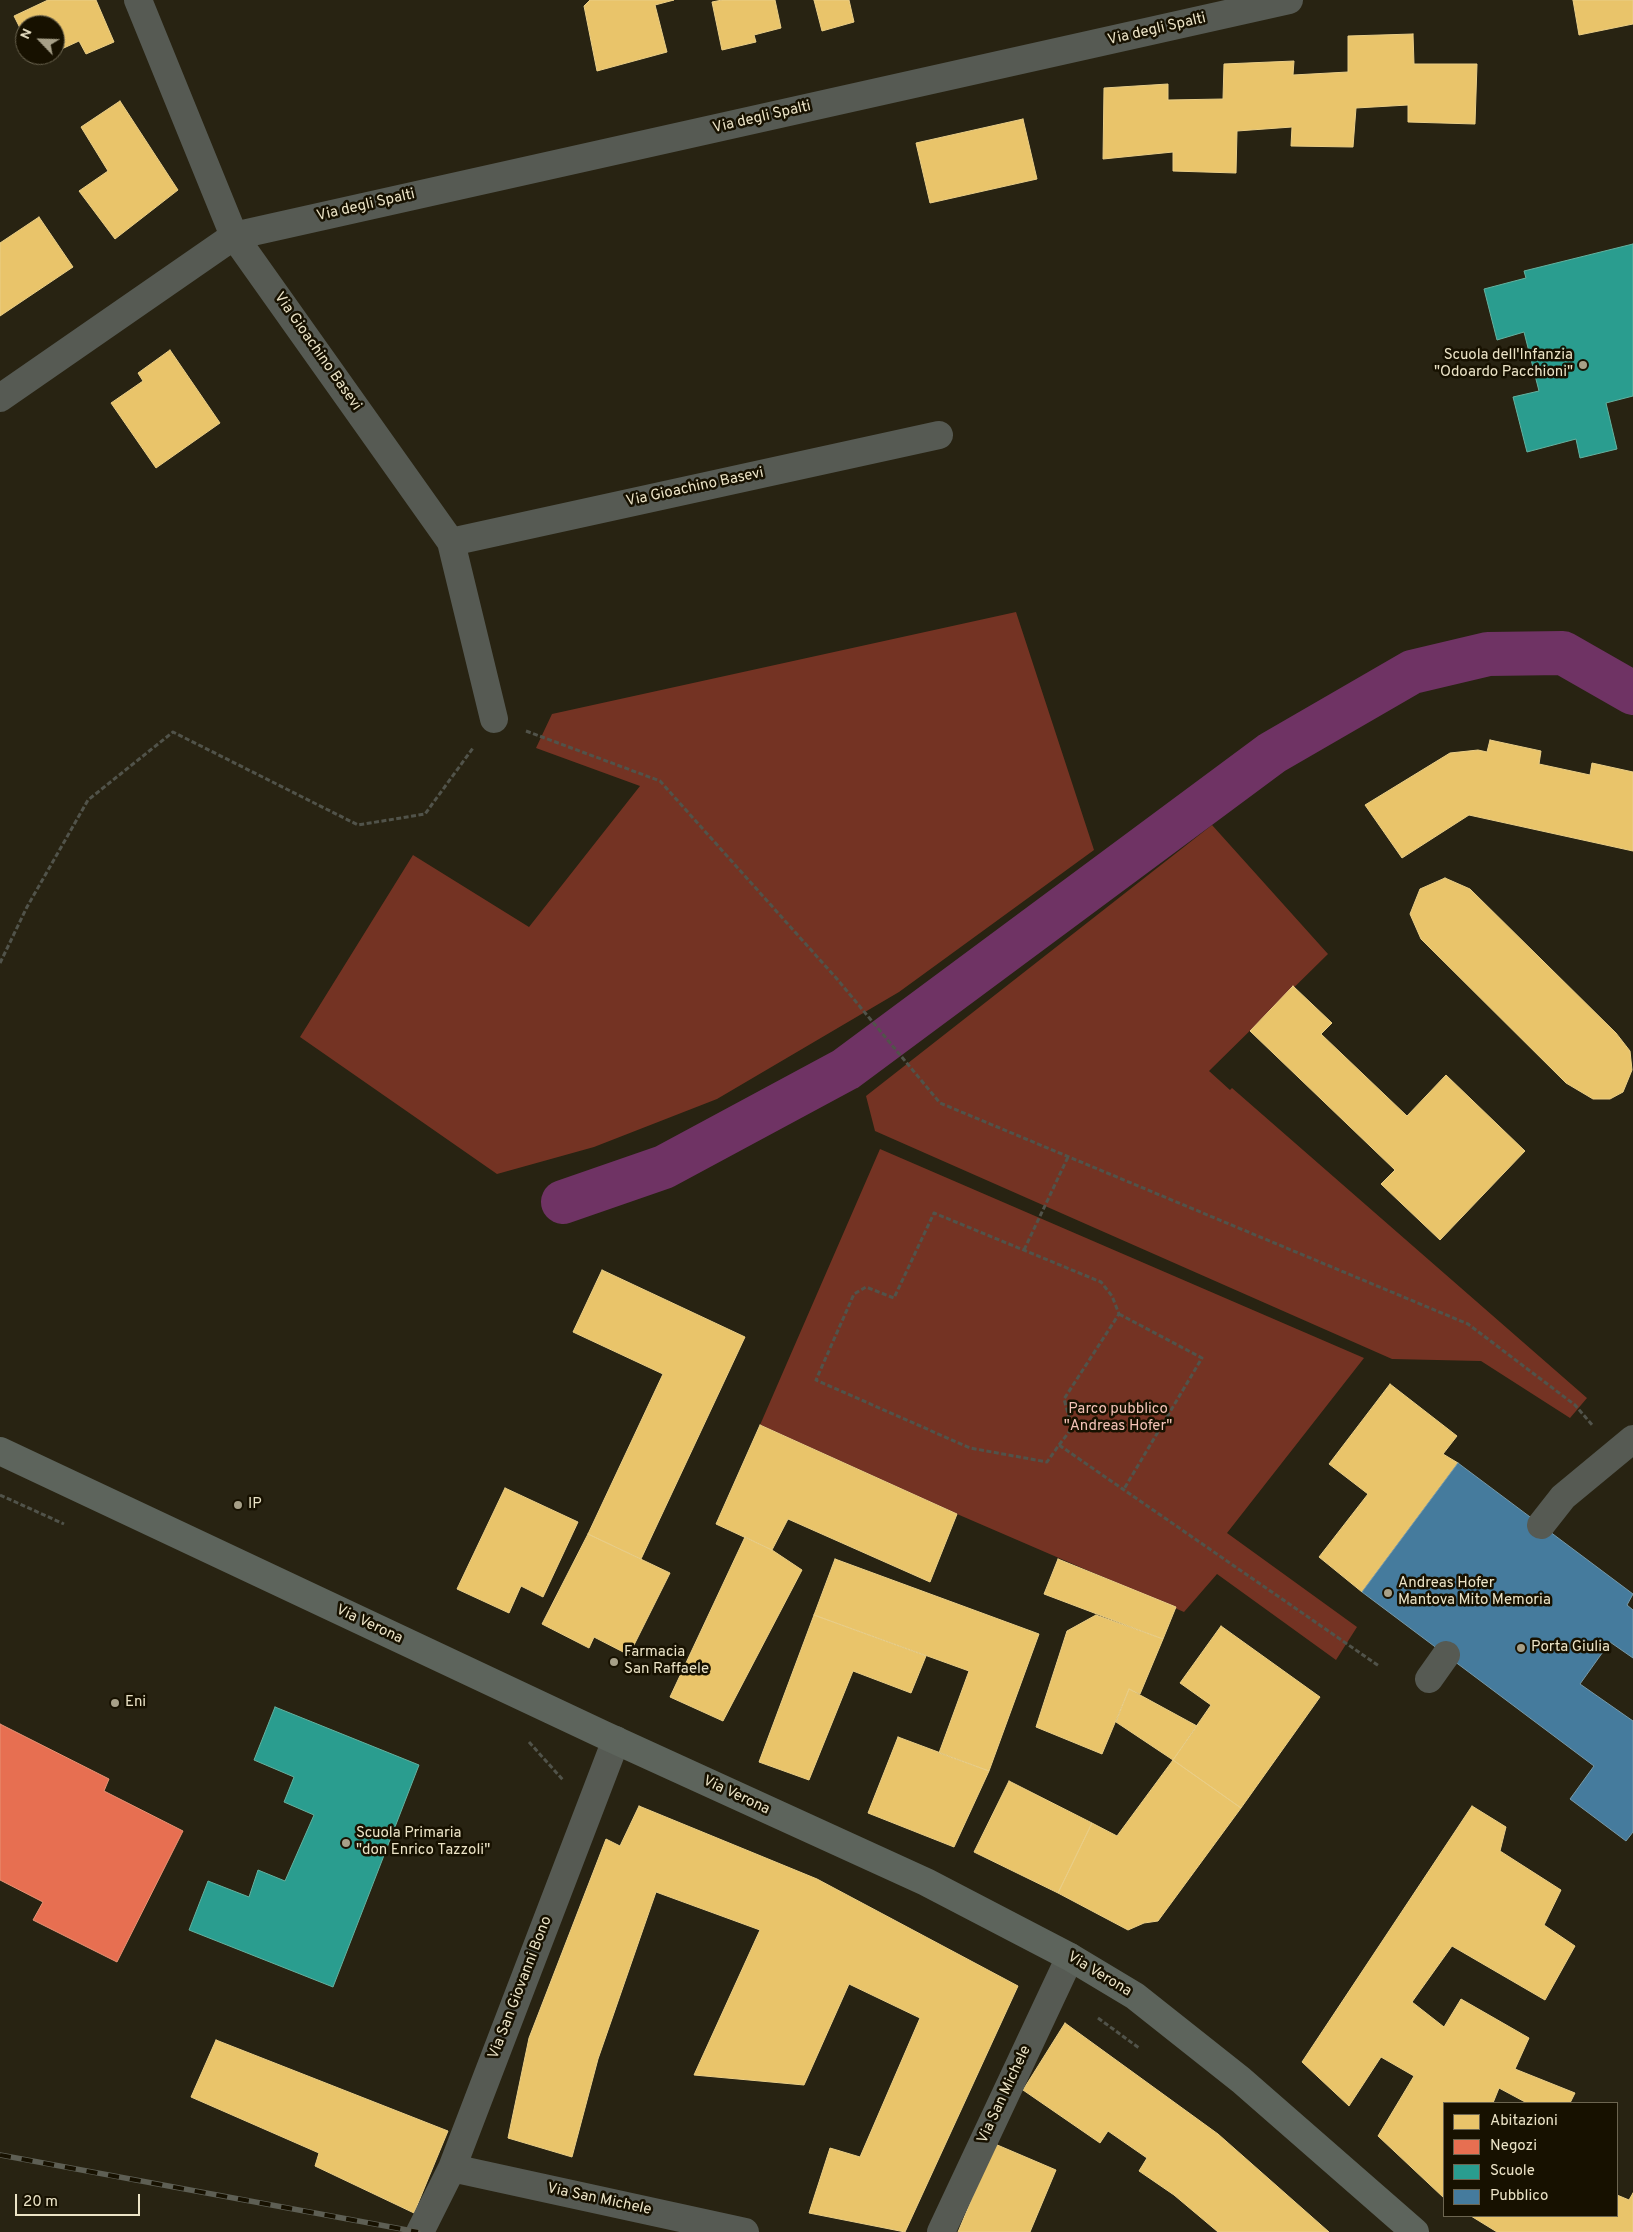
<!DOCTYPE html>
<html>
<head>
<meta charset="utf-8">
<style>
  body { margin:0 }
  #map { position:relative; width:1633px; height:2232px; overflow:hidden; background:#282312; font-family:Overpass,sans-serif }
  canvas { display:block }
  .legend { position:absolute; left:1443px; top:2102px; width:175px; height:115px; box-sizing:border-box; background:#171100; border:1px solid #6c6550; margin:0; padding:6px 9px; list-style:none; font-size:15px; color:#ece4c7 }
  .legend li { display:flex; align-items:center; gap:10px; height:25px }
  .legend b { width:25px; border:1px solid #6c6550 }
  .north { position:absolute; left:15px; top:15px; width:50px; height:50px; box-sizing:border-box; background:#171100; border:1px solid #6c6550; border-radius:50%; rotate:294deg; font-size:14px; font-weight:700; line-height:20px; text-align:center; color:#ece4c7 }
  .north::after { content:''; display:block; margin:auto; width:18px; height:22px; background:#a7a088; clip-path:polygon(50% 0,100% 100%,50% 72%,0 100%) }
  .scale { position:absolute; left:15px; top:2194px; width:125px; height:22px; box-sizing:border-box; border:2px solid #ece4c7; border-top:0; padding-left:6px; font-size:15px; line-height:18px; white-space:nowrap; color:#ece4c7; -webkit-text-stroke:4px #171100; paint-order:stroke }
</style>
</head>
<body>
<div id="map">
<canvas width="1633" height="2232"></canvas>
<ul class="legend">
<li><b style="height:14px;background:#e9c46a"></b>Abitazioni</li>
<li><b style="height:14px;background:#e76f51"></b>Negozi</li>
<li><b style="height:14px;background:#2a9d8f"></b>Scuole</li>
<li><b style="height:14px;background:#457b9d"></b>Pubblico</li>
</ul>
<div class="north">N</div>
<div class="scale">20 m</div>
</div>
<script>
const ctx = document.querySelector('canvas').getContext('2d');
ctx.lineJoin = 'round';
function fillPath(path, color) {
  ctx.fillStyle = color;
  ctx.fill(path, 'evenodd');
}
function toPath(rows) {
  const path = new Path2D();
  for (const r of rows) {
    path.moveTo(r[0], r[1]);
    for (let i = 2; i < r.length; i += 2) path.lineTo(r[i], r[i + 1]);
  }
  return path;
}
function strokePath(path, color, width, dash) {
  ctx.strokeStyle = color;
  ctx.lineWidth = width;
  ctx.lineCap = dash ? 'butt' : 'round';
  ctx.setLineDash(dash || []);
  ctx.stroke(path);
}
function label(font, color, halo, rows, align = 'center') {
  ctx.font = font + ' Overpass,sans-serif';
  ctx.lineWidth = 5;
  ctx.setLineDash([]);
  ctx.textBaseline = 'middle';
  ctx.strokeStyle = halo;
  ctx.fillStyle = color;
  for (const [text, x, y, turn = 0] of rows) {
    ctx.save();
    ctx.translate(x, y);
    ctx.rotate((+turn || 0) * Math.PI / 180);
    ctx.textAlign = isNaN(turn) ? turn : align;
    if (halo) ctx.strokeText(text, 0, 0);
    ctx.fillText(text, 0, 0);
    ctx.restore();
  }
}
fillPath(toPath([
  [1016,612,1094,850,899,992,717,1099,594,1147,497,1174,300,1037,413,855,529,927,640,786,536,748,552,714],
  [1212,825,1328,954,1209,1071,1230,1090,1232,1088,1587,1398,1570,1418,1481,1361,1392,1359,875,1131,866,1096],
  [880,1149,1364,1358,1227,1533,1357,1627,1336,1660,1217,1574,1184,1612,957,1514,760,1425]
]), '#743323');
const homes = toPath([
  [48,0,96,0,114,42,86,54,79,41,55,52,55,25,25,25,25,38,14,16,48,0],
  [590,0,674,0,655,5,667,52,597,71,584,6,590,0],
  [722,0,775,0,781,28,754,35,756,42,722,50,712,2,722,0],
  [814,0,849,0,854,22,822,31,814,0],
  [1573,0,1633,0,1633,24,1579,35,1573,0],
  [1413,34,1414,64,1477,64,1475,124,1408,122,1408,105,1356,108,1353,147,1291,146,1292,127,1237,131,1236,173,1173,171,1173,152,1103,159,1104,88,1168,84,1168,100,1223,99,1224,64,1294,61,1293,75,1348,72,1348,36,1413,34],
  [33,55,49,55,36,61,33,55],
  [120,101,178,190,115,239,79,191,108,171,81,127,120,101],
  [1023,119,1037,179,930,203,916,143,1023,119],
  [39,217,73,267,0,316,0,243,39,217],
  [170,350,220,423,156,468,111,403,143,381,138,373,170,350],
  [1490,740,1541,751,1539,764,1590,775,1592,763,1633,772,1633,851,1469,815,1402,858,1365,805,1450,753,1478,750,1487,752,1490,740],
  [1445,878,1470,889,1616,1033,1630,1051,1632,1070,1623,1092,1610,1099,1593,1099,1566,1083,1421,939,1410,914,1420,889,1445,878],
  [1293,986,1332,1023,1321,1034,1407,1116,1446,1075,1525,1151,1440,1240,1381,1184,1395,1170,1250,1031,1293,986],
  [602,1270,745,1337,641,1559,588,1534,663,1374,573,1332,602,1270],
  [1390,1384,1457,1436,1443,1454,1458,1463,1362,1592,1319,1557,1368,1494,1329,1464,1390,1384],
  [760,1425,957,1514,930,1582,788,1519,772,1550,716,1524,760,1425],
  [505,1488,578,1522,543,1597,521,1586,509,1613,457,1589,505,1488],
  [588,1534,670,1573,629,1655,594,1637,589,1648,542,1624,588,1534],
  [745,1537,772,1550,802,1570,723,1721,670,1697,745,1537],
  [835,1559,1039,1634,989,1771,939,1753,969,1671,814,1615,835,1559],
  [1058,1559,1176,1607,1163,1639,1044,1594,1058,1559],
  [814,1615,926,1656,911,1693,853,1671,809,1780,759,1762,814,1615],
  [1096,1615,1163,1639,1140,1694,1129,1689,1102,1754,1036,1727,1067,1631,1096,1615],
  [1221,1626,1320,1697,1241,1808,1173,1760,1211,1705,1180,1683,1221,1626],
  [1129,1689,1197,1726,1173,1760,1116,1722,1129,1689],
  [898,1737,989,1771,954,1847,868,1813,898,1737],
  [1173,1760,1241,1808,1158,1921,1144,1923,1128,1930,1058,1893,1092,1823,1117,1836,1173,1760],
  [1009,1781,1092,1823,1058,1893,974,1852,1009,1781],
  [639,1806,817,1879,1018,1986,905,2232,809,2213,830,2148,860,2157,920,2018,849,1984,804,2085,694,2075,760,1930,656,1892,598,2059,572,2157,508,2138,529,2038,606,1839,620,1846,639,1806],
  [1472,1806,1506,1827,1500,1851,1561,1890,1544,1925,1575,1946,1545,2000,1452,1946,1412,2002,1444,2027,1461,1999,1529,2038,1515,2069,1575,2093,1570,2103,1527,2103,1499,2088,1493,2103,1444,2103,1444,2198,1378,2136,1414,2076,1381,2057,1349,2106,1302,2062,1472,1806],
  [1065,2023,1218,2134,1329,2232,1218,2232,1174,2195,1139,2171,1147,2158,1108,2131,1100,2143,1023,2090,1065,2023],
  [216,2040,448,2131,414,2213,315,2166,319,2153,191,2097,216,2040],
  [995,2144,1056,2170,1030,2232,958,2232,995,2144],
  [1633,2193,1633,2232,1497,2232,1471,2216,1617,2216,1617,2195,1629,2200,1633,2193]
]);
fillPath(homes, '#e9c46a');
strokePath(homes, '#eace86', 1);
const shops = toPath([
  [0,1724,109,1779,104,1791,183,1831,117,1962,33,1920,43,1902,0,1880,0,1724]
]);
fillPath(shops, '#e76f51');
strokePath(shops, '#e89274', 1);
const schools = toPath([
  [1633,244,1633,396,1606,403,1617,449,1580,458,1576,439,1527,452,1513,397,1539,391,1524,332,1497,340,1484,289,1526,278,1524,271,1633,244],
  [275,1707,419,1765,333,1987,189,1930,208,1881,249,1897,258,1870,285,1881,314,1815,284,1802,294,1777,254,1760,275,1707]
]);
fillPath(schools, '#2a9d8f');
strokePath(schools, '#64b2a0', 1);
const public = toPath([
  [1458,1463,1633,1594,1627,1605,1633,1610,1633,1658,1610,1642,1580,1684,1633,1721,1633,1832,1626,1841,1570,1799,1594,1766,1362,1592,1458,1463]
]);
fillPath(public, '#457b9d');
strokePath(public, '#779aaa', 1);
strokePath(toPath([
  [563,1202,664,1167,846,1069,1272,753,1412,672,1488,654,1563,653,1633,693]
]), '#6f3364', 44);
strokePath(toPath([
  [526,731,660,781,837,979,940,1103,1468,1324,1575,1405,1593,1426],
  [0,963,27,907,88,800,173,732,358,825,425,814,473,748],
  [1024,1250,1068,1157],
  [1119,1314,1202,1358,1124,1489],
  [1059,1445,1072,1428,1064,1399,1119,1314,1112,1296,1101,1282,934,1213,894,1298,866,1287,854,1294,816,1380,970,1448,1047,1462,1059,1445,1379,1666],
  [0,1495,64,1524],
  [529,1742,563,1780],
  [1098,2018,1139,2048]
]), '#51534a', 3, [5, 2.5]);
strokePath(toPath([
  [138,0,234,236,451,542,494,719],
  [0,398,234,236,1289,0],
  [451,542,939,435],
  [1541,1525,1563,1497,1633,1439],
  [1429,1679,1446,1655],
  [452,2168,745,2232],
  [420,2232,452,2168,616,1740],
  [941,2232,1070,1957]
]), '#565a53', 28);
strokePath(toPath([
  [0,1451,604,1735,926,1882,1070,1957,1135,1996,1241,2080,1415,2232]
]), '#5d645c', 28);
const rail = toPath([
  [0,2155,418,2232]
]);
strokePath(rail, '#5e5f54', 5.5);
strokePath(rail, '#171100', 4, [11]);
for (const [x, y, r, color] of [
  [1583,365,5,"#a7a088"],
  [238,1505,5,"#a7a088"],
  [1388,1593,5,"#a7a088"],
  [1521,1648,5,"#a7a088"],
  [614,1662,5,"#a7a088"],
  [115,1703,5,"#a7a088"],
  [346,1843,5,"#a7a088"]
]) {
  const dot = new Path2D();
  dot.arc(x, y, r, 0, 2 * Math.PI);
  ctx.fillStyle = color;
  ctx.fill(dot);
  strokePath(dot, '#171100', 2);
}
label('15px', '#ece4c7', '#171100', [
  ["Via degli Spalti",1157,30,-13],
  ["Via degli Spalti",762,118,-13],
  ["Via degli Spalti",366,206,-13],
  ["Via Gioachino Basevi",317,352,55],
  ["Via Gioachino Basevi",695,488,-12],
  ["Via Verona",369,1625,25],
  ["Via Verona",736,1796,25],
  ["Via Verona",1099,1975,31],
  ["Via San Giovanni Bono",521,1988,-69],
  ["Via San Michele",1005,2095,-65],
  ["Via San Michele",599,2200,12]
]);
label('15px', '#ece4c7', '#171100', [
  ["Scuola dell'Infanzia",1573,356,"right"],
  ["\"Odoardo Pacchioni\"",1573,373,"right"],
  ["IP",248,1505],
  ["Andreas Hofer",1398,1584],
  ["Mantova Mito Memoria",1398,1601],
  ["Porta Giulia",1531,1648],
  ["Farmacia",624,1653],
  ["San Raffaele",624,1670],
  ["Eni",125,1703],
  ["Scuola Primaria",356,1834],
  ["\"don Enrico Tazzoli\"",356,1851]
], 'left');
label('15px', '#f4c3b7', '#171100', [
  ["Parco pubblico",1118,1410],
  ["\"Andreas Hofer\"",1118,1427]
]);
</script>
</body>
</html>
